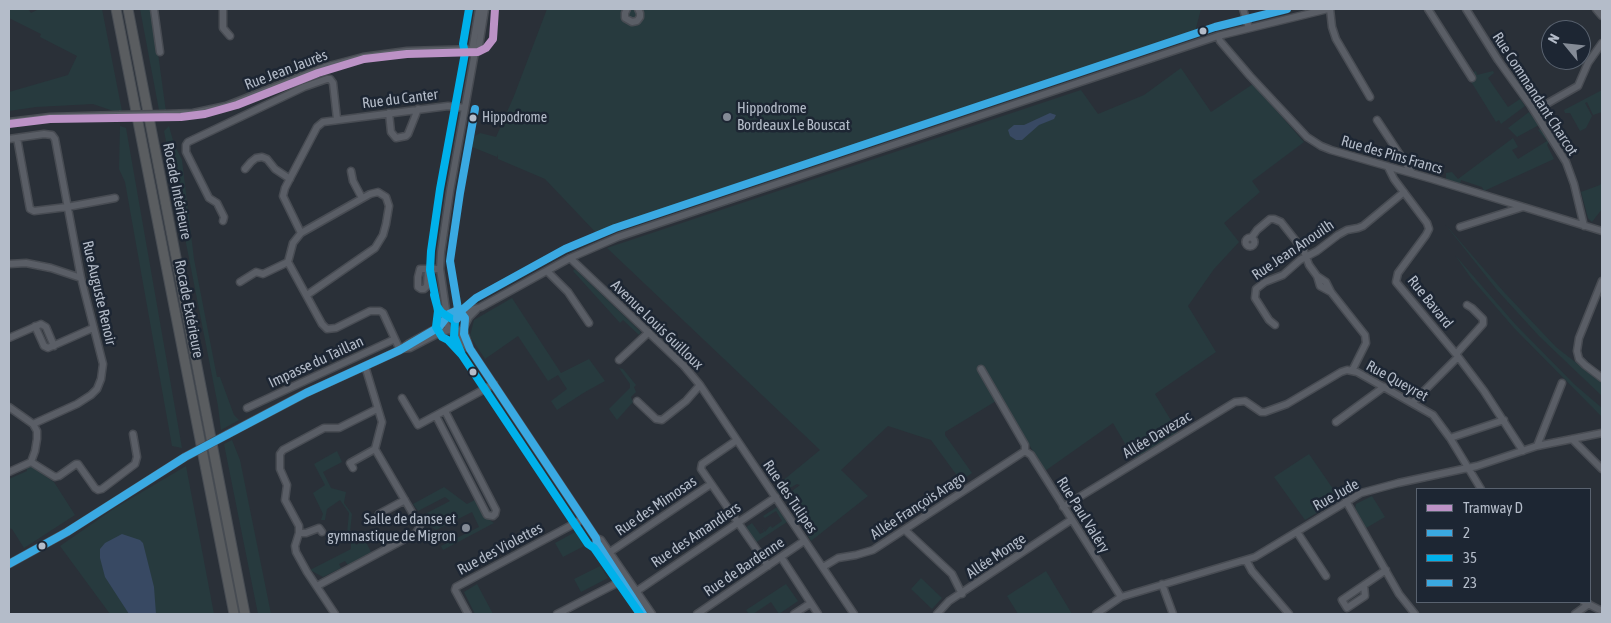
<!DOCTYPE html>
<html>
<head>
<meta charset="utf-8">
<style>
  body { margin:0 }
  #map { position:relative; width:1611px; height:623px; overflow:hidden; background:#2a3038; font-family:"Asap Condensed",sans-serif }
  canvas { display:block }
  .frame { position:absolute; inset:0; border:10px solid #b4bcc9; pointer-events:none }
  .legend { position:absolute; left:1416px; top:488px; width:175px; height:115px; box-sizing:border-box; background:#1d2633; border:1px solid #59626f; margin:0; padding:6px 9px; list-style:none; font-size:15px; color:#b4bcc9 }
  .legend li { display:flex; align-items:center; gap:10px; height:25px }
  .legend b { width:25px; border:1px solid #59626f }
  .north { position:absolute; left:1541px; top:20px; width:50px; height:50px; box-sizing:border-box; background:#1d2633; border:1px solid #59626f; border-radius:50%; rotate:298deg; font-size:14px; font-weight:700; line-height:20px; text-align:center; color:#b4bcc9 }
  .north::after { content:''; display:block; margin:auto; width:18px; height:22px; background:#848b96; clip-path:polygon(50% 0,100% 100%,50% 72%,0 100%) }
</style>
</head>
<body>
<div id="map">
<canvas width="1611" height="623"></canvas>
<div class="frame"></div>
<ul class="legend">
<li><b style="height:6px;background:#bc92c6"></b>Tramway D</li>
<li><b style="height:6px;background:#3aa9e2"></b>2</li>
<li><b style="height:6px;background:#00b1eb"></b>35</li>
<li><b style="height:6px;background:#3aa9e2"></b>23</li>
</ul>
<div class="north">N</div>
</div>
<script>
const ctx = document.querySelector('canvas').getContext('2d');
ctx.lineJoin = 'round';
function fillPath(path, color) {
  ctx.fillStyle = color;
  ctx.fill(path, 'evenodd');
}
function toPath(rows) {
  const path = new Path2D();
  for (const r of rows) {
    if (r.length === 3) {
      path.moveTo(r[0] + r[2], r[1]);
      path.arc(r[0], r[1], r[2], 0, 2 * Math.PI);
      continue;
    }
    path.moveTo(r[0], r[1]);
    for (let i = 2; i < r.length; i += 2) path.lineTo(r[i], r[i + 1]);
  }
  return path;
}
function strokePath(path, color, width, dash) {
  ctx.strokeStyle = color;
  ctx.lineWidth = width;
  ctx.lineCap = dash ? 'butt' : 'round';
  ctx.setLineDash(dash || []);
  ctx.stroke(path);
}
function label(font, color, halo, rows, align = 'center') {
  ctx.font = font + ' "Asap Condensed",sans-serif';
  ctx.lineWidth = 5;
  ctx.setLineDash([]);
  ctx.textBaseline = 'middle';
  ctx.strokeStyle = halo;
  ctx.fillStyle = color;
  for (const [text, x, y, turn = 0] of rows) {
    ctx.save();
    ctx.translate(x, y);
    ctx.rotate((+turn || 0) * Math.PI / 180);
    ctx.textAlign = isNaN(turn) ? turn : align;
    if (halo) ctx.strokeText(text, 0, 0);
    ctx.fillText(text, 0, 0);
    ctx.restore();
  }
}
fillPath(toPath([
  [9,9,28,9,31,13,39,9,102,9,122,111,119,113,93,104,36,107,9,111,9,92,68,75,77,56,40,37,41,34,9,18],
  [140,9,152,9,166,112,159,110],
  [547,9,1201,9,1196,28,1196,36,803,164,612,230,600,237,545,179,498,159,498,154,497,157,467,145,467,141,480,133,496,137,514,96],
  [1181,68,1211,112,1253,84,1304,142,1252,181,1260,192,1224,223,1239,242,1214,269,1188,306,1216,352,1155,394,1178,432,1134,459,1113,423,1045,471,1001,398,945,432,945,435,972,473,961,481,931,440,888,426,841,470,868,496,811,541,803,528,806,521,788,494,800,485,797,484,779,494,775,487,820,450,607,248,1081,90,1098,114,1144,95],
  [1476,71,1477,75,1493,71,1494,73,1488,78,1508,107,1520,99,1525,106,1501,124,1499,120,1496,122,1470,80,1471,73],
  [1602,90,1602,112,1593,115,1587,102,1585,103,1592,116,1586,128,1580,131,1570,113,1565,113,1564,110],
  [1529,112,1539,125,1517,137,1508,128],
  [120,126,126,128,182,448,172,446,125,182,119,169],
  [169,126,174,144,182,160,194,259,217,377,220,377,234,415,239,420,221,430,218,406,164,131],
  [1542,128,1550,139,1547,145,1554,159,1484,191,1482,187,1461,180,1460,184,1446,180,1446,173,1452,172,1458,179,1513,138,1518,147,1512,150,1518,159,1547,141,1538,130],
  [1602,182,1602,209,1592,222,1588,218,1581,192,1600,185],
  [1445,224,1503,291,1556,347,1602,383,1602,396,1539,336,1497,290],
  [1455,255,1515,324,1574,384,1602,408,1602,417,1514,328,1471,278],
  [575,269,641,332,639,335,623,320,620,323,573,271],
  [512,298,561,373,589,359,605,381,585,392,557,410,551,401,567,389,558,375,548,381,518,336,485,359,470,336,474,320],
  [619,368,623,369,636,385,634,387,636,392,631,397,633,402,617,420,609,409,630,388,630,384],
  [232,440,240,460,271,614,258,614,224,444],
  [337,451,342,462,323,472,331,488,346,492,344,503,352,514,350,532,356,545,365,540,371,552,348,565,345,561,339,564,341,568,323,577,310,570,351,549,351,540,347,533,349,513,340,500,327,509,325,520,321,520,323,514,313,493,325,485,314,464],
  [1309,454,1340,499,1305,520,1274,477],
  [29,465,54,482,75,515,24,548,12,529,9,528,9,479,27,471,26,467],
  [186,466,214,614,110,614,60,546,115,508],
  [444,487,467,504,475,500,484,516,494,523,443,550,441,546,479,527,472,512,436,530,424,522,421,516,450,501,445,497,418,511,413,504],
  [1372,496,1385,517,1366,528,1355,509,1356,504],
  [777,507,787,522,755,543,745,528,752,523,760,534,764,532,762,527,765,532,769,527,771,526,772,528,782,521,776,511,765,518,763,516],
  [577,531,586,545,563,557,555,543],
  [600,566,608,578,581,592,574,579],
  [1046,571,1072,614,1018,614,1007,596],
  [921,578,942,598,932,609,911,589],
  [477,584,493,614,475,614,464,592],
  [786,584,798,601,779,614,771,602,753,614,749,614,746,610]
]), '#273a3e');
fillPath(toPath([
  [1050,113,1056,115,1054,119,1039,125,1022,140,1016,140,1010,136,1008,130,1014,125,1024,125],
  [122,534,140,540,143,543,154,587,156,614,129,614,105,577,100,558,100,549,105,543]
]), '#384963');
const minor = toPath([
  [154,9,160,52],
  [223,9,223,28,230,36],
  [627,9,625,13,625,18,632,22,637,21,640,17,640,13,638,9],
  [1243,9,1249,28],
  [1330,9,1332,27,1336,39,1370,97],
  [1428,9,1472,78],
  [1466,9,1498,60,1531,106,1566,162,1574,184,1584,226],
  [1596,9,1602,16],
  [1218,36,1220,41,1250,76,1307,137,1321,146,1331,150,1432,179,1602,231],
  [476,49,479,46,485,9],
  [1534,111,1578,86,1588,63,1602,43],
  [389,113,391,132,396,138,406,136,408,134,418,109],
  [166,114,193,113,226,106,325,67,363,57,407,51,476,49],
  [1377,120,1412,173],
  [9,122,50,117,119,115],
  [17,138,29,204,30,209,34,211,67,207,115,198],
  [9,139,44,134,52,135,55,139,81,278,103,364,101,379,97,389,91,395,77,404,33,424],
  [1388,167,1394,179,1427,223,1429,229,1426,235,1398,273,1396,282,1456,354,1484,391,1523,451],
  [245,169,251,162,256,158,262,157,267,159,275,169,290,179],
  [351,171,353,181,362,198],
  [223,221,224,217,217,203,209,198,186,152,186,145,188,142,304,87,327,79,330,79,333,83,337,119],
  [1460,227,1523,207],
  [301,233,370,194,378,192,386,197,389,206,386,224,383,235,375,248,307,295],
  [1252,237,1257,230,1270,219,1274,219,1281,222,1304,251,1309,265,1317,276,1326,282,1331,292,1365,335,1366,343,1352,371],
  [1250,242,4.5],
  [570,258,684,366,700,385,854,614],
  [9,264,26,263,51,268,81,278],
  [428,269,427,286,424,289,421,289,418,287,418,277,420,269,440,269],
  [547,271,568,292,589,323],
  [1317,276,1320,286,1331,292],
  [1602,281,1579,338,1577,351,1579,359,1585,365,1602,378],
  [240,282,256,272,263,274,288,262],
  [461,313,481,307,570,258,618,237,1218,36,1328,9],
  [447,316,440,269,441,252,450,191,475,52,473,45,479,9],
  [466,321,464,315,456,311,449,314,445,321,449,330,454,332,459,331,463,329,469,317,476,310],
  [1275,325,1269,320,1255,298,1256,289,1265,282,1283,275,1300,260,1317,251,1338,235,1347,230,1358,228,1363,226,1404,192],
  [35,326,44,346,48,348,93,328],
  [463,329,470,349,596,538,597,543,643,614],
  [454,332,468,348],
  [9,338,41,324,46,327,54,346],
  [401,349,410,348,441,332,449,330],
  [400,350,383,313,380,311,370,311,336,328,327,329,322,324,288,262,293,243,301,233,283,196,285,188,317,127,323,122,448,106,465,108],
  [1456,354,1483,324,1483,319,1472,308,1467,305],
  [619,360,649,332],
  [981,369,1025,445,1025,451],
  [402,398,418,425,494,384],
  [637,401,656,419,662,420,686,401,700,385],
  [1412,403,1458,357],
  [9,407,33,424],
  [247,408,395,339],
  [436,416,487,515,493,516,495,514,496,510,445,411],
  [1336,422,1384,387],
  [228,434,306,393,400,350,408,344,439,327,445,321],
  [1450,438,1504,420],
  [1572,439,1602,469],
  [737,440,702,464,701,469,768,566],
  [1537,446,1562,383],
  [31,462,55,477,59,476,76,464,78,464,95,488,98,490,102,489,135,464,137,457,133,434],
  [353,468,350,463,375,449],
  [9,472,31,462,35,451,37,439,37,431,33,424],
  [1346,501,1399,594,1415,614],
  [1063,507,1235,402,1245,401,1261,412,1265,412,1287,404,1341,372,1347,370,1357,372,1433,415,1450,438,1481,489],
  [376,520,379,514,405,500],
  [905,530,952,574,962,594],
  [1297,532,1326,576],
  [299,533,306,533,319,528,322,532],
  [596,538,601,540,652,614],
  [610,552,711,484],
  [781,557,818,614],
  [1246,560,1252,571,1289,614],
  [9,564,67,532,185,457],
  [823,567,838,558,856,555,873,550,1025,451,1031,455,1121,597],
  [1162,584,1173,614],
  [1364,585,1365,596,1347,608,1342,600,1386,570],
  [317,586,416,533,420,526,375,449,382,422,365,366],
  [631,595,776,497],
  [1584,602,1602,611],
  [335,614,307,572,296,552,295,546,299,533,299,526,285,500,287,485,280,469,280,454,283,450,324,428,339,428,377,409],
  [468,614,455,590,456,587,583,519],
  [557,614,621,581],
  [697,614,804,541],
  [794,614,811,603],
  [937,614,949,601,1071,520],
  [1096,614,1121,597,1255,557,1361,493,1398,483,1477,466,1537,446,1602,433],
  [1575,614,1589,604]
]);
const highway = toPath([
  [116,9,234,614],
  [128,9,245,614]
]);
strokePath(minor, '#484c53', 9);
strokePath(highway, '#474c53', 11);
strokePath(minor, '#5a5e66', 6);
strokePath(highway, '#5a5d60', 9);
const minorBridge = toPath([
  [119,115,166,114],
  [185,457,228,434]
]);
strokePath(minorBridge, '#484c53', 9, []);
strokePath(minorBridge, '#5a5e66', 6);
strokePath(toPath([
  [9,564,67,532,185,457,306,393,400,350,439,327,449,314,456,311,461,313,465,318,464,334,470,349,596,538,597,543,643,614]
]), '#3aa9e2', 8);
strokePath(toPath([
  [469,9,463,44,465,53,440,189,431,251,430,270,438,311,436,327,442,337,448,340,462,355,588,544,594,548,640,614],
  [434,295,437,306,441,312,455,321,454,336,462,355]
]), '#00b1eb', 8);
strokePath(toPath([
  [475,109,460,193,450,261,458,309,457,319,462,310,476,298,565,249,615,228,1215,27,1287,9]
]), '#3aa9e2', 8);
strokePath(toPath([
  [9,124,50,119,181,117,205,114,237,105,318,73,364,59,407,54,478,52,486,48,493,39,495,9]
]), '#bc92c6', 8);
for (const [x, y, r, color] of [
  [1203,31,4.5,"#b4bcc9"],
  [727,117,5,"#848b96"],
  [473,118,4.5,"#b4bcc9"],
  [473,372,4.5,"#b4bcc9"],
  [466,528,5,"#848b96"],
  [42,546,4.5,"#b4bcc9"]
]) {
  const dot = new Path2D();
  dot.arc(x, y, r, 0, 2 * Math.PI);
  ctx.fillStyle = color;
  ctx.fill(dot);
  strokePath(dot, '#1d2633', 2);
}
label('14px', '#b4bcc9', '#1d2633', [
  ["Hippodrome",482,118]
], 'left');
label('15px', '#b4bcc9', '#1d2633', [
  ["Rue Jean Jaurès",286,70,-21],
  ["Rue Commandant Charcot",1535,94,57],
  ["Rue du Canter",400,99,-7],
  ["Rue des Pins Francs",1392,155,16],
  ["Rocade Intérieure",177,191,79],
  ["Rue Jean Anouilh",1293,250,-34],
  ["Rue Auguste Renoir",99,293,77],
  ["Rue Bavard",1430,302,51],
  ["Rocade Extérieure",189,309,79],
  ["Avenue Louis Guilloux",657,325,44],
  ["Impasse du Taillan",316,362,-25],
  ["Rue Queyret",1397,381,29],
  ["Allée Davezac",1157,435,-31],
  ["Rue Jude",1336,495,-29],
  ["Rue des Tulipes",790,497,56],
  ["Rue des Mimosas",656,506,-34],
  ["Allée François Arago",918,506,-33],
  ["Rue Paul Valéry",1083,515,58],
  ["Rue des Amandiers",696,535,-34],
  ["Rue des Violettes",500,549,-28],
  ["Allée Monge",996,556,-34],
  ["Rue de Bardenne",744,567,-34]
]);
label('15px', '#b4bcc9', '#1d2633', [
  ["Hippodrome",737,108],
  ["Bordeaux Le Bouscat",737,125],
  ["Salle de danse et",456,519,"right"],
  ["gymnastique de Migron",456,536,"right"]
], 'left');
</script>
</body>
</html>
